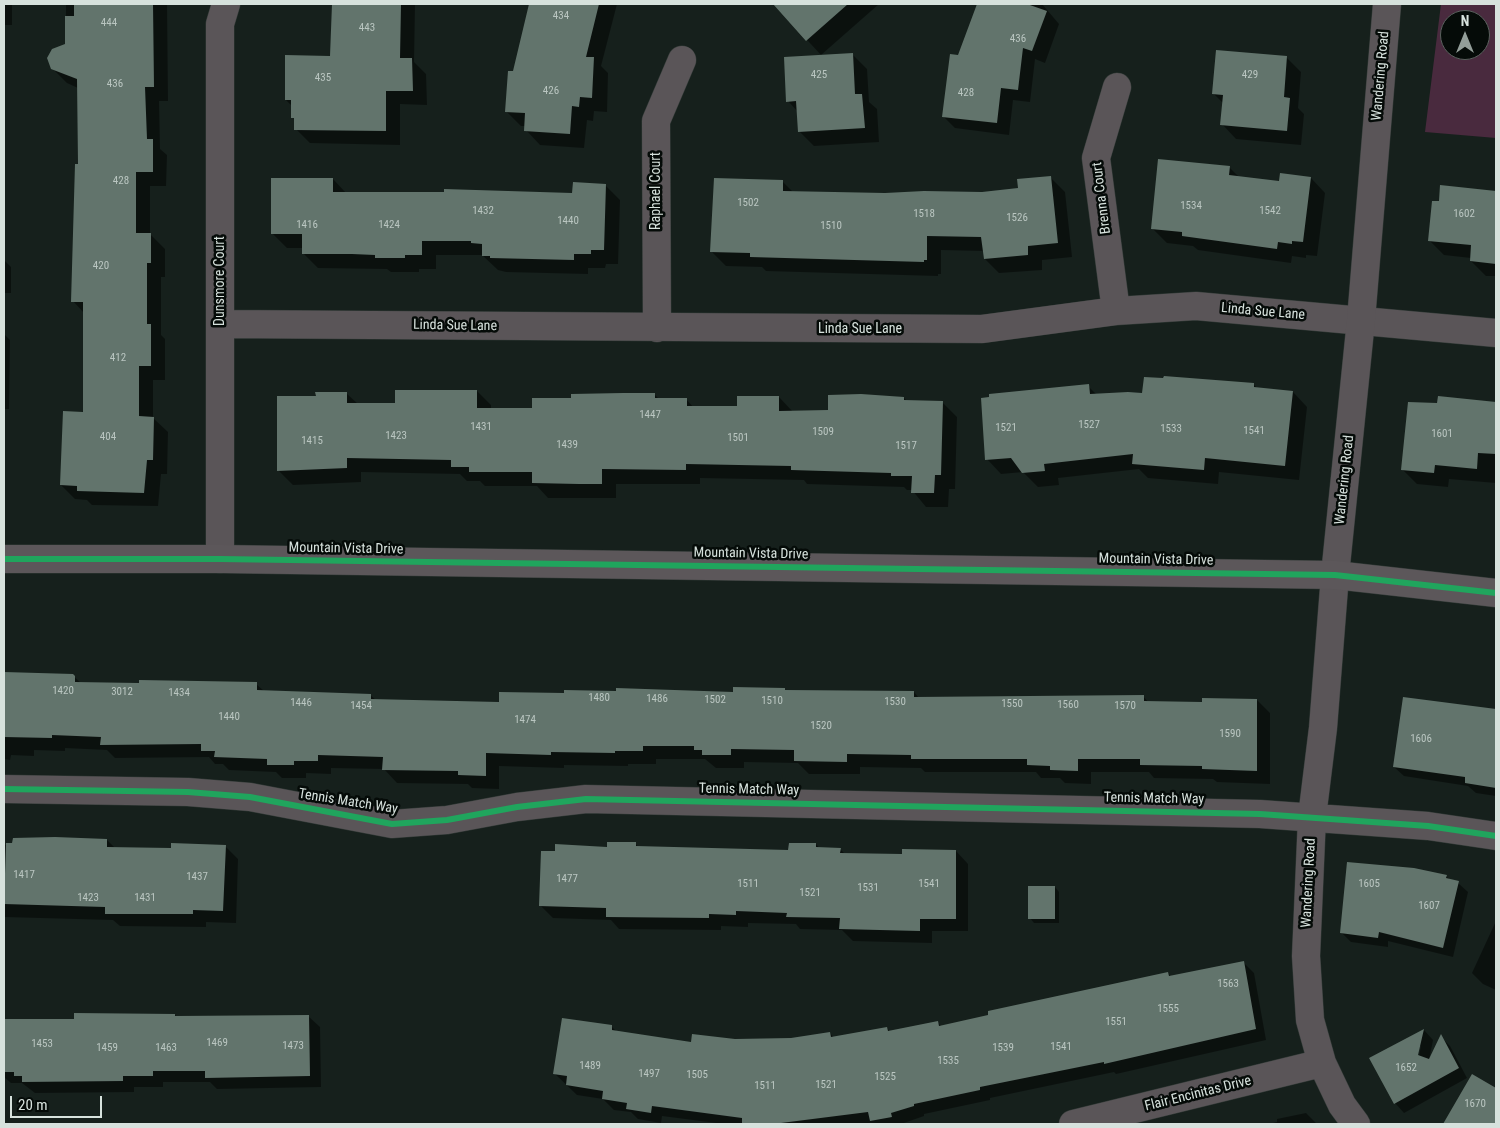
<!DOCTYPE html>
<html>
<head>
<meta charset="utf-8">
<style>
  body { margin:0 }
  #map { position:relative; width:1500px; height:1128px; overflow:hidden; background:#16201c; font-family:"Roboto Condensed",sans-serif }
  canvas { display:block }
  .frame { position:absolute; inset:0; border:5px solid #d7e2dd; pointer-events:none }
  .north { position:absolute; left:1440px; top:10px; width:50px; height:50px; box-sizing:border-box; background:#050b08; border:1px solid #59615d; border-radius:50%; rotate:0deg; font-size:14px; font-weight:700; line-height:20px; text-align:center; color:#d7e2dd }
  .north::after { content:''; display:block; margin:auto; width:18px; height:22px; background:#939e99; clip-path:polygon(50% 0,100% 100%,50% 72%,0 100%) }
  .scale { position:absolute; left:10px; top:1096px; width:92px; height:22px; box-sizing:border-box; border:2px solid #d7e2dd; border-top:0; padding-left:6px; font-size:15px; line-height:18px; white-space:nowrap; color:#d7e2dd; -webkit-text-stroke:4px #050b08; paint-order:stroke }
</style>
</head>
<body>
<div id="map">
<canvas width="1500" height="1128"></canvas>
<div class="frame"></div>
<div class="north">N</div>
<div class="scale">20 m</div>
</div>
<script>
const ctx = document.querySelector('canvas').getContext('2d');
ctx.lineJoin = 'round';
function fillPath(path, color) {
  ctx.fillStyle = color;
  ctx.fill(path, 'evenodd');
}
function toPath(rows) {
  const path = new Path2D();
  for (const r of rows) {
    path.moveTo(r[0], r[1]);
    for (let i = 2; i < r.length; i += 2) path.lineTo(r[i], r[i + 1]);
  }
  return path;
}
function strokePath(path, color, width, dash) {
  ctx.strokeStyle = color;
  ctx.lineWidth = width;
  ctx.lineCap = dash ? 'butt' : 'round';
  ctx.setLineDash(dash || []);
  ctx.stroke(path);
}
function label(font, color, halo, rows, align = 'center') {
  ctx.font = font + ' "Roboto Condensed",sans-serif';
  ctx.lineWidth = 5;
  ctx.setLineDash([]);
  ctx.textBaseline = 'middle';
  ctx.strokeStyle = halo;
  ctx.fillStyle = color;
  for (const [text, x, y, turn = 0] of rows) {
    ctx.save();
    ctx.translate(x, y);
    ctx.rotate((+turn || 0) * Math.PI / 180);
    ctx.textAlign = isNaN(turn) ? turn : align;
    if (halo) ctx.strokeText(text, 0, 0);
    ctx.fillText(text, 0, 0);
    ctx.restore();
  }
}
fillPath(toPath([
  [1441,4,1496,4,1496,138,1425,132],
  [1450,20,1480,20,1480,50,1450,50]
]), '#492a3e');
fillPath(toPath([
  [4,4,12,4,12,25,4,25],
  [66,4,167,4,168,101,159,101,160,149,167,155,166,186,150,186,150,234,165,249,165,277,161,277,161,335,165,339,165,380,153,380,153,418,168,432,167,474,161,474,158,506,92,505,87,500,75,499,61,485,84,414,84,313,73,301,80,166,78,88,67,83,52,68,66,45],
  [333,4,415,4,414,62,426,74,427,105,400,104,400,145,310,143,296,129,292,106,286,100,332,57],
  [531,4,617,4,601,66,608,73,607,112,594,111,593,121,587,120,584,148,540,145,526,130,526,126,521,126,506,111],
  [774,4,879,4,821,55],
  [978,4,1042,4,1059,24,1045,63,1035,59,1030,102,1013,100,1009,135,955,128,943,116,959,57],
  [852,54,867,69,869,102,877,109,879,142,814,146,799,131,798,112,788,101],
  [1287,58,1301,72,1298,108,1304,114,1301,145,1236,139,1222,124,1224,104,1214,94],
  [4,85,5,85,5,111,4,111],
  [1229,167,1239,177,1280,183,1311,178,1325,193,1317,256,1306,255,1306,258,1292,256,1291,263,1198,250,1193,246,1167,243,1153,229],
  [1051,178,1065,192,1072,257,1042,260,1042,270,999,273,985,259,984,251,941,250,941,274,938,274,938,276,766,271,762,267,726,266,712,252,783,182,794,193,982,193,1019,190],
  [333,179,346,193,574,194,605,185,620,200,618,264,606,264,605,268,588,268,588,274,506,272,498,270,482,255,436,255,436,269,419,269,419,272,391,272,387,269,318,268,303,253,303,248,287,248,272,233],
  [1441,186,1496,192,1496,276,1486,276,1471,261,1471,258,1444,255,1430,241,1440,203],
  [4,260,11,267,11,293,4,293],
  [4,334,10,340,9,409,4,409,4,441],
  [1254,385,1258,389,1293,392,1307,407,1299,480,1219,472,1218,484,1148,478,1139,469,1058,478,1059,485,1038,487,1023,472,1001,474,987,459,1088,386,1097,395,1143,394],
  [477,391,491,405,491,410,533,410,572,399,654,394,659,399,686,399,694,408,738,408,779,397,793,412,830,412,904,398,907,401,942,402,957,417,955,489,949,489,948,507,926,507,912,490,907,490,904,487,807,484,804,480,700,478,700,484,616,484,616,498,548,498,537,486,485,486,480,481,467,481,460,474,361,472,361,482,293,485,278,470,317,397,346,393,358,404,396,404],
  [1488,407,1496,407,1496,483,1449,479,1448,487,1417,484,1402,469],
  [4,673,72,675,81,683,256,684,264,691,370,695,376,700,500,703,734,693,784,689,787,692,914,692,919,698,1143,696,1149,703,1204,703,1257,700,1270,713,1270,784,1217,782,1213,779,1154,778,1149,772,1091,772,1091,784,1065,783,1060,778,1041,778,1036,772,925,772,921,768,860,767,860,774,809,774,798,763,744,762,744,768,716,768,705,759,656,759,656,764,628,764,628,766,564,765,564,768,499,766,499,789,472,788,468,784,397,783,384,769,331,768,331,774,306,773,306,778,282,778,276,772,229,770,223,764,215,764,209,757,115,758,107,750,65,748,65,751,34,750,34,756,11,755,10,760,4,759],
  [1404,698,1496,711,1496,796,1476,793,1468,786,1404,776,1394,767],
  [107,840,115,848,172,849,225,846,238,859,236,923,206,922,206,927,120,926,113,920,4,917,4,845],
  [635,843,639,848,790,851,816,844,820,849,840,849,846,855,903,856,956,851,968,864,968,931,932,931,932,943,853,941,842,930,800,929,796,924,748,923,748,927,721,926,721,930,619,929,611,920,553,918,540,905,608,848],
  [1446,876,1451,881,1458,883,1468,892,1453,957,1388,941,1388,947,1351,942,1342,933],
  [1055,887,1059,892,1059,923,1034,923,1030,918],
  [1496,921,1496,990,1483,984,1472,973],
  [1243,962,1254,973,1266,1040,1116,1074,1114,1072,990,1098,990,1100,924,1114,924,1116,901,1124,724,1124,662,1116,661,1123,638,1119,631,1112,614,1110,603,1099,577,1095,554,1073,612,1027,617,1032,692,1043,791,1039,830,1033,834,1038,887,1028,890,1032,937,1022,942,1027,1168,973,1171,977],
  [175,1015,178,1018,308,1016,320,1027,321,1087,217,1089,210,1082,163,1082,163,1087,134,1087,134,1092,35,1093,22,1083,11,1083,4,1077,4,1020,75,1020],
  [1424,1030,1433,1040,1429,1060,1441,1037,1450,1046,1467,1078,1404,1113,1395,1103,1371,1059],
  [1419,1046,1421,1046,1418,1061,1415,1061],
  [1472,1076,1496,1090,1496,1124,1444,1124],
  [1306,1113,1317,1124,1269,1124,1277,1122,1277,1119]
]), '#0007');
fillPath(toPath([
  [74,4,153,4,154,87,145,87,147,139,153,139,153,172,136,172,136,233,151,233,151,263,147,263,147,324,151,324,151,366,139,366,139,416,154,417,153,460,147,460,144,493,77,491,77,486,60,485,63,411,83,412,83,302,71,302,75,164,78,164,77,79,51,69,47,58,52,49,65,44,65,16,74,16],
  [332,4,401,4,400,58,412,58,413,91,386,91,386,131,294,130,294,118,291,118,291,100,285,100,285,55,330,56],
  [529,4,599,4,586,57,594,57,592,98,580,97,579,107,572,106,570,134,524,131,525,113,505,112,508,71,513,71],
  [773,4,848,4,806,41],
  [977,4,1027,4,1047,11,1032,51,1023,48,1018,90,1001,88,997,123,942,117,950,54,958,55],
  [1216,50,1287,56,1284,97,1290,98,1287,131,1220,125,1223,95,1212,94],
  [853,53,855,94,862,94,865,128,798,132,796,101,786,102,784,57],
  [1158,159,1230,166,1229,175,1279,181,1280,173,1311,177,1303,242,1292,241,1292,244,1278,242,1277,249,1182,236,1182,232,1151,229],
  [1051,176,1058,243,1028,246,1028,255,984,259,981,237,927,236,927,260,924,260,924,262,750,257,750,253,710,252,714,178,783,180,783,191,885,193,924,191,982,192,1018,188,1017,179],
  [271,178,333,178,333,192,444,192,444,189,572,193,573,182,606,184,604,250,591,250,591,254,574,254,574,260,490,258,490,256,482,256,482,244,471,243,471,241,422,241,422,255,405,255,405,258,375,258,375,255,352,254,302,254,302,234,271,234],
  [1440,185,1496,191,1496,264,1470,261,1471,245,1428,241,1432,201,1439,201],
  [1164,376,1254,383,1254,387,1293,391,1285,466,1205,458,1204,470,1132,464,1133,454,1044,464,1045,471,1022,473,1011,458,985,460,981,398,989,397,989,394,1089,384,1090,394,1128,392,1142,393,1144,377,1163,378],
  [395,390,477,390,477,408,532,408,532,398,571,398,571,394,623,393,655,393,655,398,687,398,687,406,737,406,737,396,779,396,779,411,828,410,828,395,861,394,904,397,904,400,943,401,941,475,935,475,934,493,911,493,912,476,891,476,891,473,791,470,791,466,686,464,686,470,602,469,602,484,579,484,532,483,532,472,469,472,469,467,451,467,451,460,347,458,347,468,277,471,277,396,316,396,315,392,347,392,347,403,395,403],
  [1438,396,1496,402,1496,454,1478,453,1477,469,1435,465,1434,473,1401,470,1408,402,1437,403],
  [4,672,73,674,75,676,75,682,139,683,139,680,257,682,257,690,371,694,371,699,499,702,499,692,564,693,564,690,616,691,616,688,733,692,733,687,785,688,785,690,914,691,914,697,1144,695,1144,701,1202,702,1202,698,1257,699,1257,771,1202,769,1202,766,1140,765,1140,759,1078,759,1078,771,1050,770,1050,766,1027,765,1027,759,911,759,911,755,847,754,847,762,794,761,794,750,731,749,731,755,702,755,702,750,694,750,694,746,643,746,643,751,615,751,615,753,551,752,551,755,486,753,486,776,458,775,458,771,382,770,383,757,318,755,318,761,294,761,294,765,267,765,267,759,214,757,215,751,201,751,201,744,100,745,101,737,52,735,52,738,4,737],
  [1403,697,1496,709,1496,788,1465,783,1465,777,1393,767],
  [55,837,107,839,107,847,171,848,171,843,226,845,223,911,193,910,193,914,105,914,105,907,4,904,6,843,12,843,13,838],
  [607,842,636,842,636,846,788,850,789,843,816,843,816,847,841,848,840,853,902,854,902,849,956,850,956,919,920,919,920,931,839,929,840,918,786,917,787,913,736,911,736,915,709,914,709,918,606,917,606,908,539,906,541,851,555,851,555,844,607,847],
  [1347,862,1414,868,1447,875,1446,878,1459,881,1443,948,1379,932,1378,938,1340,933],
  [1028,886,1055,886,1055,919,1028,919],
  [1244,961,1256,1029,1104,1064,1104,1062,980,1087,980,1090,914,1104,914,1106,891,1113,892,1117,870,1121,868,1112,781,1123,752,1124,742,1124,742,1118,652,1106,651,1113,626,1109,627,1103,602,1099,603,1091,566,1085,567,1076,553,1074,562,1018,612,1025,612,1030,691,1042,692,1034,735,1039,791,1038,830,1032,831,1037,887,1027,888,1031,938,1021,939,1026,988,1015,988,1011,1168,972,1169,976],
  [74,1013,175,1014,175,1016,309,1015,310,1076,205,1078,205,1071,153,1071,153,1076,123,1076,123,1081,22,1082,22,1076,14,1076,14,1072,4,1072,4,1019,74,1019],
  [1424,1029,1418,1055,1429,1059,1441,1034,1459,1068,1394,1104,1369,1058],
  [1472,1074,1496,1088,1496,1124,1443,1124]
]), '#62746c');
const minor = toPath([
  [1116,311,1096,158,1117,87],
  [220,324,982,329,1116,311,1196,306,1496,333],
  [657,328,656,121,682,60],
  [220,559,220,24,226,4],
  [1335,575,1323,728,1312,817,1306,956,1310,1020,1322,1063,1342,1105,1356,1124],
  [4,789,188,792,250,797,392,824,447,820,517,807,586,799,1260,814,1428,826,1496,836],
  [1073,1124,1322,1063]
]);
const tertiary = toPath([
  [1335,575,1361,320,1387,4]
]);
const secondary = toPath([
  [4,559,220,559,1335,575,1496,593]
]);
strokePath(minor, '#323a37', 29);
strokePath(tertiary, '#323a37', 29);
strokePath(secondary, '#323a37', 29);
strokePath(minor, '#5a5558', 28);
strokePath(tertiary, '#5a5558', 28);
strokePath(secondary, '#5c575a', 28);
strokePath(toPath([
  [4,559,220,559,1335,575,1496,593],
  [4,789,188,792,250,797,392,824,447,820,517,807,586,799,1260,814,1428,826,1496,836]
]), '#20a55d', 6);
label('11px', '#bac6c1', null, [
  ["434",561,16],
  ["444",109,23],
  ["443",367,28],
  ["436",1018,39],
  ["425",819,75],
  ["429",1250,75],
  ["435",323,78],
  ["436",115,84],
  ["426",551,91],
  ["428",966,93],
  ["428",121,181],
  ["1502",748,203],
  ["1534",1191,206],
  ["1432",483,211],
  ["1542",1270,211],
  ["1518",924,214],
  ["1602",1464,214],
  ["1526",1017,218],
  ["1440",568,221],
  ["1416",307,225],
  ["1424",389,225],
  ["1510",831,226],
  ["420",101,266],
  ["412",118,358],
  ["1447",650,415],
  ["1527",1089,425],
  ["1431",481,427],
  ["1521",1006,428],
  ["1533",1171,429],
  ["1541",1254,431],
  ["1509",823,432],
  ["1601",1442,434],
  ["1423",396,436],
  ["404",108,437],
  ["1501",738,438],
  ["1415",312,441],
  ["1439",567,445],
  ["1517",906,446],
  ["1420",63,691],
  ["3012",122,692],
  ["1434",179,693],
  ["1480",599,698],
  ["1486",657,699],
  ["1502",715,700],
  ["1510",772,701],
  ["1530",895,702],
  ["1446",301,703],
  ["1550",1012,704],
  ["1560",1068,705],
  ["1454",361,706],
  ["1570",1125,706],
  ["1440",229,717],
  ["1474",525,720],
  ["1520",821,726],
  ["1590",1230,734],
  ["1606",1421,739],
  ["1417",24,875],
  ["1437",197,877],
  ["1477",567,879],
  ["1511",748,884],
  ["1541",929,884],
  ["1605",1369,884],
  ["1531",868,888],
  ["1521",810,893],
  ["1423",88,898],
  ["1431",145,898],
  ["1607",1429,906],
  ["1563",1228,984],
  ["1555",1168,1009],
  ["1551",1116,1022],
  ["1469",217,1043],
  ["1453",42,1044],
  ["1473",293,1046],
  ["1541",1061,1047],
  ["1459",107,1048],
  ["1463",166,1048],
  ["1539",1003,1048],
  ["1535",948,1061],
  ["1489",590,1066],
  ["1652",1406,1068],
  ["1497",649,1074],
  ["1505",697,1075],
  ["1525",885,1077],
  ["1521",826,1085],
  ["1511",765,1086],
  ["1670",1475,1104]
]);
label('14px', '#d7e2dd', '#050b08', [
  ["Wandering Road",1381,76,-85],
  ["Raphael Court",656,191,-90],
  ["Brenna Court",1102,198,-97],
  ["Dunsmore Court",220,281,-90],
  ["Linda Sue Lane",1263,312,5],
  ["Linda Sue Lane",455,326,1],
  ["Linda Sue Lane",860,329],
  ["Wandering Road",1345,480,-84],
  ["Mountain Vista Drive",346,549,1],
  ["Mountain Vista Drive",751,554,1],
  ["Mountain Vista Drive",1156,560,1],
  ["Tennis Match Way",749,790,1],
  ["Tennis Match Way",1154,799,1],
  ["Tennis Match Way",348,802,9],
  ["Wandering Road",1309,883,-87],
  ["Flair Encinitas Drive",1198,1094,-14]
]);
</script>
</body>
</html>
